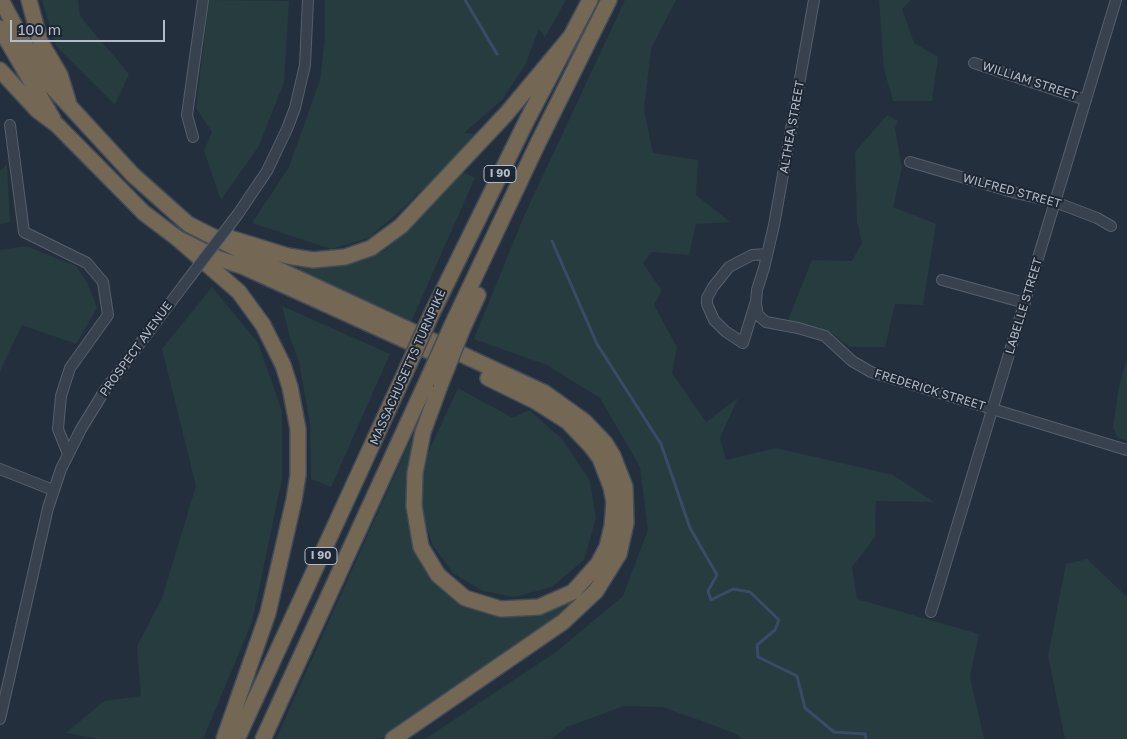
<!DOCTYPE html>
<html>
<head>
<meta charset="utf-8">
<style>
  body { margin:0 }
  #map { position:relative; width:1127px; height:739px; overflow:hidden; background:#242f3e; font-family:"Golos Text",sans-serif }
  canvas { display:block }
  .scale { position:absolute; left:10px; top:20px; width:155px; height:22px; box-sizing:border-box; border:2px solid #b4bcc9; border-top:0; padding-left:6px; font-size:15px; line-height:18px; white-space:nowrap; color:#b4bcc9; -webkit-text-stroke:4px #1d2633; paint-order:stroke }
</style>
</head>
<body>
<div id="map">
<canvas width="1127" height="739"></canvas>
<div class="scale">100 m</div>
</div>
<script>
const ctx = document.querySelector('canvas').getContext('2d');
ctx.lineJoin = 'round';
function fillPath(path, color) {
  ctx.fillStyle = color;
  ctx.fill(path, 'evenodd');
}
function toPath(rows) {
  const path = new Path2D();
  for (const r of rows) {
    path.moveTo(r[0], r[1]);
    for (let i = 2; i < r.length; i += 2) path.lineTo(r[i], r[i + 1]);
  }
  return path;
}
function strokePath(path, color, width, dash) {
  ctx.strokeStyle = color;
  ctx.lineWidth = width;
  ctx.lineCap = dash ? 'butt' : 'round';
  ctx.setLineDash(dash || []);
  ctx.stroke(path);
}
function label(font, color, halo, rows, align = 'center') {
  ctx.font = font + ' "Golos Text",sans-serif';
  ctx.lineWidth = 4;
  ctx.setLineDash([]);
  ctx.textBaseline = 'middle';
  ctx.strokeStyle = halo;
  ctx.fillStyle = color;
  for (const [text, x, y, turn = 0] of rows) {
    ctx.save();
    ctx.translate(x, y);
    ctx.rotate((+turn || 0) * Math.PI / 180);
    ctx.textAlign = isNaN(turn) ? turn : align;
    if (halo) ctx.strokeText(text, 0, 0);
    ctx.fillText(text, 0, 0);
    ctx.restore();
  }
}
fillPath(toPath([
  [42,0,78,0,80,16,129,74,115,105,56,46],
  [209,0,289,1,284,82,259,146,221,200,204,151,212,132,196,108],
  [325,0,566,0,545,37,539,29,525,65,503,99,464,133,474,134,446,167,399,212,368,238,331,249,252,223,289,167,320,80,325,36],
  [625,0,676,0,651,49,644,110,653,153,698,160,696,195,730,222,696,224,689,255,652,252,643,263,662,291,654,305,677,347,672,373,706,422,738,398,720,438,726,460,776,448,893,475,934,502,876,501,875,537,852,567,857,599,979,634,970,677,984,739,743,739,734,733,663,707,624,706,567,727,551,739,425,739,556,652,623,596,648,530,640,467,600,398,547,365,474,339,524,216],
  [879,0,911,0,902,9,914,43,938,57,932,101,893,101,884,69],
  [887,115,898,121,895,128,902,168,893,207,936,224,923,305,895,304,885,347,850,347,830,332,788,320,812,260,852,261,862,243,857,222,855,152],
  [7,164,10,222,0,224,0,171],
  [463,172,475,178,411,322,386,309,298,271,300,266,328,265,361,261,384,251,423,215],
  [26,246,76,266,88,284,97,308,76,344,22,325,0,371,0,250],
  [212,287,258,343,282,411,282,479,252,622,203,739,99,739,66,733,104,701,141,696,137,646,162,598,196,486,162,349],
  [282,306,390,354,331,487,311,479,310,424,299,361,290,338],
  [1127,359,1127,441,1118,438,1113,427,1119,386],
  [458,388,513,418,529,410,562,439,590,481,596,518,584,560,552,587,514,597,483,591,453,573,432,544,419,502,420,470],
  [419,421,406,481,407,521,416,553,427,573,440,587,457,601,473,609,493,615,518,617,537,614,564,604,596,576,598,578,570,609,381,739,276,739],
  [1087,559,1127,597,1127,739,1065,739,1048,656,1066,564]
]), '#263c3f');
strokePath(toPath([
  [465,0,497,54],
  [552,241,597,344,661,444,690,528,717,575,708,591,711,600,733,589,750,592,779,620,775,630,757,645,758,657,797,676,805,708,834,732,865,734,866,739]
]), '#394c67', 3);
const minor = toPath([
  [974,63,1086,100],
  [10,125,24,232,87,263,103,282,108,315,70,368,61,396,58,429,68,454],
  [193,137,187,115,203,0],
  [910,162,1016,193,1055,202,1097,218,1111,226],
  [238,214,267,171,287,129,295,108,305,65,308,0],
  [767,254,752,255,729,267,713,287,707,298,707,304,714,320,725,331,743,343,756,301,757,290,764,268,774,225,814,0],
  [942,280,1025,303],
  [756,304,758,315,766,322,798,328,825,336,852,361,871,372,1127,450],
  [0,469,53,490],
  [931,612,1116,0],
  [0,719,48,508,61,469,81,429,105,390,183,286]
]);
const highway = toPath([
  [1,0,26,47,51,86,133,175,188,224,269,265,545,393,584,421,605,443,613,456,625,487,626,523,619,554,596,591,563,622,393,739],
  [29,0,40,41,60,75,68,101],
  [0,28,53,119],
  [0,70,37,110,57,125,144,213,177,238,239,292,263,325,283,365,290,387,298,429,298,475,294,500,268,613,224,739],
  [177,238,217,258,244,267,429,351],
  [230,238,288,256,313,260,345,257,371,248,401,226,507,113,572,35],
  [432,313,527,120,590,0],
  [452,325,538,143,609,0],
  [462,330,478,295],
  [441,383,423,432,415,473,414,506,421,547,438,575,465,598,501,609,539,607,573,592,598,564,607,547,612,526,614,502,611,487,600,458,590,445,568,422,535,401,488,378],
  [237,739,405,373],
  [263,739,426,383]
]);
strokePath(minor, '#565f6c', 12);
strokePath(highway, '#434c59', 18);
strokePath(minor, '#38414e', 10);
strokePath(highway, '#746855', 15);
const minorBridge = toPath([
  [183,286,238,214]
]);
const highwayBridge = toPath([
  [405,373,432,313],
  [426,383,452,325],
  [441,383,462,330]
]);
strokePath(minorBridge, '#565f6c', 12, []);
strokePath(highwayBridge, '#434c59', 18, []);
strokePath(minorBridge, '#38414e', 10);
strokePath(highwayBridge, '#746855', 15);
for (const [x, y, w] of [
  [500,174,32],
  [321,556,32]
]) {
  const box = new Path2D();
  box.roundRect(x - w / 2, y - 8.5, w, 17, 4);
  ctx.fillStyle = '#1d2633';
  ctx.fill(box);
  strokePath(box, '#b4bcc9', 1);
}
label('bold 11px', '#b4bcc9', null, [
  ["I 90",500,174],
  ["I 90",321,556]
]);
label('12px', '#b4bcc9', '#1d2633', [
  ["WILLIAM STREET",1030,81,18],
  ["ALTHEA STREET",792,127,-80],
  ["WILFRED STREET",1012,191,15],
  ["LABELLE STREET",1024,306,-73],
  ["PROSPECT AVENUE",136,349,-54],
  ["MASSACHUSETTS TURNPIKE",408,367,-66],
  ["FREDERICK STREET",930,390,17]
]);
</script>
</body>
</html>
